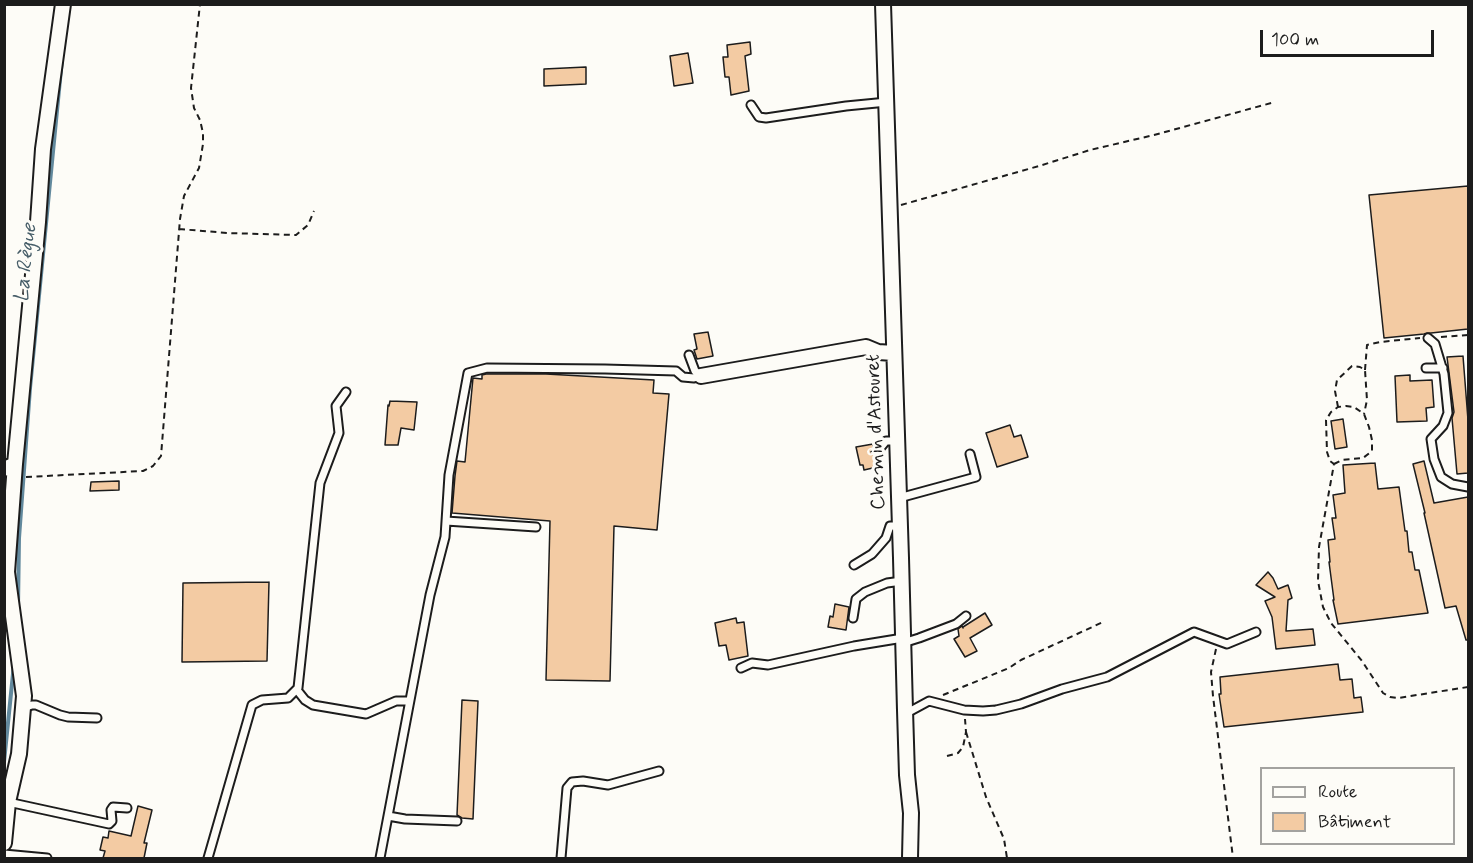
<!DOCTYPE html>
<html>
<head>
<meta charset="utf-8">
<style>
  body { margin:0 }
  #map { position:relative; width:1473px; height:863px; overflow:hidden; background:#fdfcf7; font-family:Mynerve,sans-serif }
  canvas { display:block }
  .frame { position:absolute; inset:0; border:6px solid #1c1c1c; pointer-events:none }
  .legend { position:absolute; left:1260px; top:767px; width:195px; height:78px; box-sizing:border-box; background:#fdfcf7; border:2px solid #a3a29f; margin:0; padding:8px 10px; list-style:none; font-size:18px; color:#1c1c1c }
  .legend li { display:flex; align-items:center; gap:12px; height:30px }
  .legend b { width:30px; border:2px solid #a3a29f }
  .scale { position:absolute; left:1260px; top:30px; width:174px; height:27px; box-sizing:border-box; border:3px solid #1c1c1c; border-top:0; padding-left:8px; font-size:18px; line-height:21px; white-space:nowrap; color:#1c1c1c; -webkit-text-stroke:4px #fdfcf7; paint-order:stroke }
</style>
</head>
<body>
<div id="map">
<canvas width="1473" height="863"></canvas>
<div class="frame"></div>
<ul class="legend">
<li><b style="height:8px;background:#fdfcf7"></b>Route</li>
<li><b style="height:16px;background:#f3cba3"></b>Bâtiment</li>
</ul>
<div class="scale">100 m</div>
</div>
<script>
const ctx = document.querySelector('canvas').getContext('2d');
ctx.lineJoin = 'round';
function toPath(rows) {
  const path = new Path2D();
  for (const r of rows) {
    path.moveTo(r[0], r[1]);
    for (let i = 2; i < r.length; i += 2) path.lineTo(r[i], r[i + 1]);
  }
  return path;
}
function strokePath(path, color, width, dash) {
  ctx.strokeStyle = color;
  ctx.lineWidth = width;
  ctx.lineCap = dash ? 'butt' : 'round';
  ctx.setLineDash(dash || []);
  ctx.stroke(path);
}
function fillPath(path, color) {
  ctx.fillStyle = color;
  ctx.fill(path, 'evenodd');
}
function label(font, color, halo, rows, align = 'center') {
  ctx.font = font + ' Mynerve,sans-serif';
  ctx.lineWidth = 6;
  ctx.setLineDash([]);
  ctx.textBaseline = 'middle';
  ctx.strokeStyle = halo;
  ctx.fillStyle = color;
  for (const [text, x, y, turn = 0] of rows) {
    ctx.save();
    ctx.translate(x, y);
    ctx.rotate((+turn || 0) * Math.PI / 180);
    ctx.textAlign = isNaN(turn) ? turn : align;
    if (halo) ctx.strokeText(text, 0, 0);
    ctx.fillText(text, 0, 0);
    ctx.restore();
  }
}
strokePath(toPath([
  [18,607,19,538,30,388,62,59],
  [4,762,14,664]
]), '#62899d', 4);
const building = toPath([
  [750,42,751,54,745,56,749,91,731,95,729,77,725,77,723,57,728,57,727,45,750,42],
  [688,53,693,83,674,86,670,56,688,53],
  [586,67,586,84,544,86,544,69,586,67],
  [1468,186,1468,329,1431,333,1427,333,1424,334,1384,338,1369,195,1468,186],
  [708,332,713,356,697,359,694,350,697,349,694,334,708,332],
  [1463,356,1468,420,1468,473,1457,474,1452,418,1454,412,1447,357,1463,356],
  [486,374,546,374,654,380,653,393,669,394,657,530,614,526,610,681,546,680,550,521,452,513,455,476,457,461,465,462,473,378,482,379,482,375,486,374],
  [1410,375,1410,381,1432,380,1434,407,1426,408,1427,421,1397,422,1395,376,1410,375],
  [390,401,417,402,414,430,401,428,398,445,385,445,388,405,389,406,390,401],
  [1343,419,1347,447,1335,449,1331,421,1343,419],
  [1010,425,1014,437,1021,435,1028,457,997,467,986,433,1010,425],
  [873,444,877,467,864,470,863,465,860,465,856,447,873,444],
  [1424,461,1434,503,1468,497,1468,640,1466,640,1456,606,1445,608,1424,513,1425,513,1413,464,1424,461],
  [1375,463,1378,489,1399,487,1405,531,1407,531,1409,552,1412,552,1415,570,1419,570,1428,613,1338,624,1333,600,1334,600,1329,562,1330,562,1328,540,1335,539,1332,518,1336,518,1333,495,1345,493,1343,465,1375,463],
  [119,481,119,490,90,491,91,482,119,481],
  [1268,572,1273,578,1278,589,1288,585,1292,598,1288,600,1286,631,1313,629,1315,645,1276,649,1272,617,1265,601,1275,597,1256,585,1268,572],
  [269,582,267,661,182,662,183,583,269,582],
  [835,604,849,607,846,630,828,627,830,616,833,617,835,604],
  [985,613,992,625,970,638,977,651,965,657,954,639,959,636,958,629,962,626,963,628,963,627,985,613],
  [736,618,737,623,744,622,748,656,729,660,726,645,719,646,715,623,736,618],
  [1338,664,1340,680,1352,679,1354,698,1361,697,1363,712,1224,727,1219,694,1221,694,1220,677,1338,664],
  [462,700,478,701,473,819,462,818,457,815,462,700],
  [138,806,152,810,144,843,147,843,144,858,103,858,105,851,100,850,103,837,108,838,109,831,131,836,138,806]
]);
fillPath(building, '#f3cba3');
strokePath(building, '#1c1c1c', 1.5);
const service = toPath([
  [751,105,759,117,766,118,846,106,887,102],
  [1428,338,1435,344,1444,374,1448,413,1443,426,1431,439,1434,459,1441,477,1452,484,1468,487],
  [689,355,695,371,701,376],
  [1426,368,1443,368],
  [881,447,886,441,897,441],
  [899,498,976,477,970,454],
  [446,521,536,527],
  [854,565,872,554,886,538,890,526,900,526],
  [853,618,856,599,865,592,887,583,902,581],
  [903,643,919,638,956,624,966,616],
  [741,668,752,663,768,665,854,646,903,638],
  [297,690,305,700,313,705,366,714,396,701,409,701],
  [23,708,32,705,36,705,60,715,68,717,97,718],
  [905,714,929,701,964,710,983,711,996,710,1021,704,1062,689,1107,677,1194,632,1227,644,1256,632],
  [8,802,109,824,112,821,111,810,113,807,127,808],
  [388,816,405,819,457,821],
  [4,854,47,858],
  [208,858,252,705,262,700,288,698,298,688,320,483,339,433,336,406,346,392],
  [380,858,430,595,445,537,449,475,468,373,487,368,605,369,676,371,683,377,694,378,701,376],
  [561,858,567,788,572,782,583,781,608,785,659,771]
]);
const minor = toPath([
  [883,4,901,558,905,710,907,775,911,813,910,858],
  [701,376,866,347,878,352,894,353],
  [4,469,15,464,38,222,43,149,63,4],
  [4,843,8,802,19,754,24,696,7,572,15,464]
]);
strokePath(service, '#1c1c1c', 11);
strokePath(minor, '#1c1c1c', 18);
strokePath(toPath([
  [901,205,1039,166,1090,150,1154,135,1275,102],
  [179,229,227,233,296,235,308,225,314,211],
  [1441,337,1468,335],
  [1365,370,1367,345,1380,342,1420,338],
  [1338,407,1335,391,1337,380,1352,366,1360,367,1365,370,1367,400,1364,414],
  [1334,464,1342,460,1363,458,1372,451,1372,440,1369,427,1364,414,1354,407,1346,406,1338,407,1331,412,1326,420,1327,452,1330,461,1334,464,1319,547,1318,581,1323,607,1331,623,1362,661,1383,693,1390,697,1398,698,1468,687],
  [26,477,143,471,153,466,161,456,180,219,184,196,199,168,203,144,203,133,200,120,194,108,191,88,200,4],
  [1216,649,1211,672,1213,696,1233,858],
  [943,695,1009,668,1021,660,1103,622],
  [966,732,986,797,1004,839,1007,858],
  [947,756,958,753,963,747,966,732,965,719]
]), '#1c1c1c', 2, [6, 4.5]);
strokePath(service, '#fdfcf7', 7);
strokePath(minor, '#fdfcf7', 14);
label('20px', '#1c1c1c', '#fdfcf7', [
  ["Chemin d'Astouret",877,432,-92]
]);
label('italic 21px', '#455c67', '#fdfcf7', [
  ["La Règue",27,263,-84]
]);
</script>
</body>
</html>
